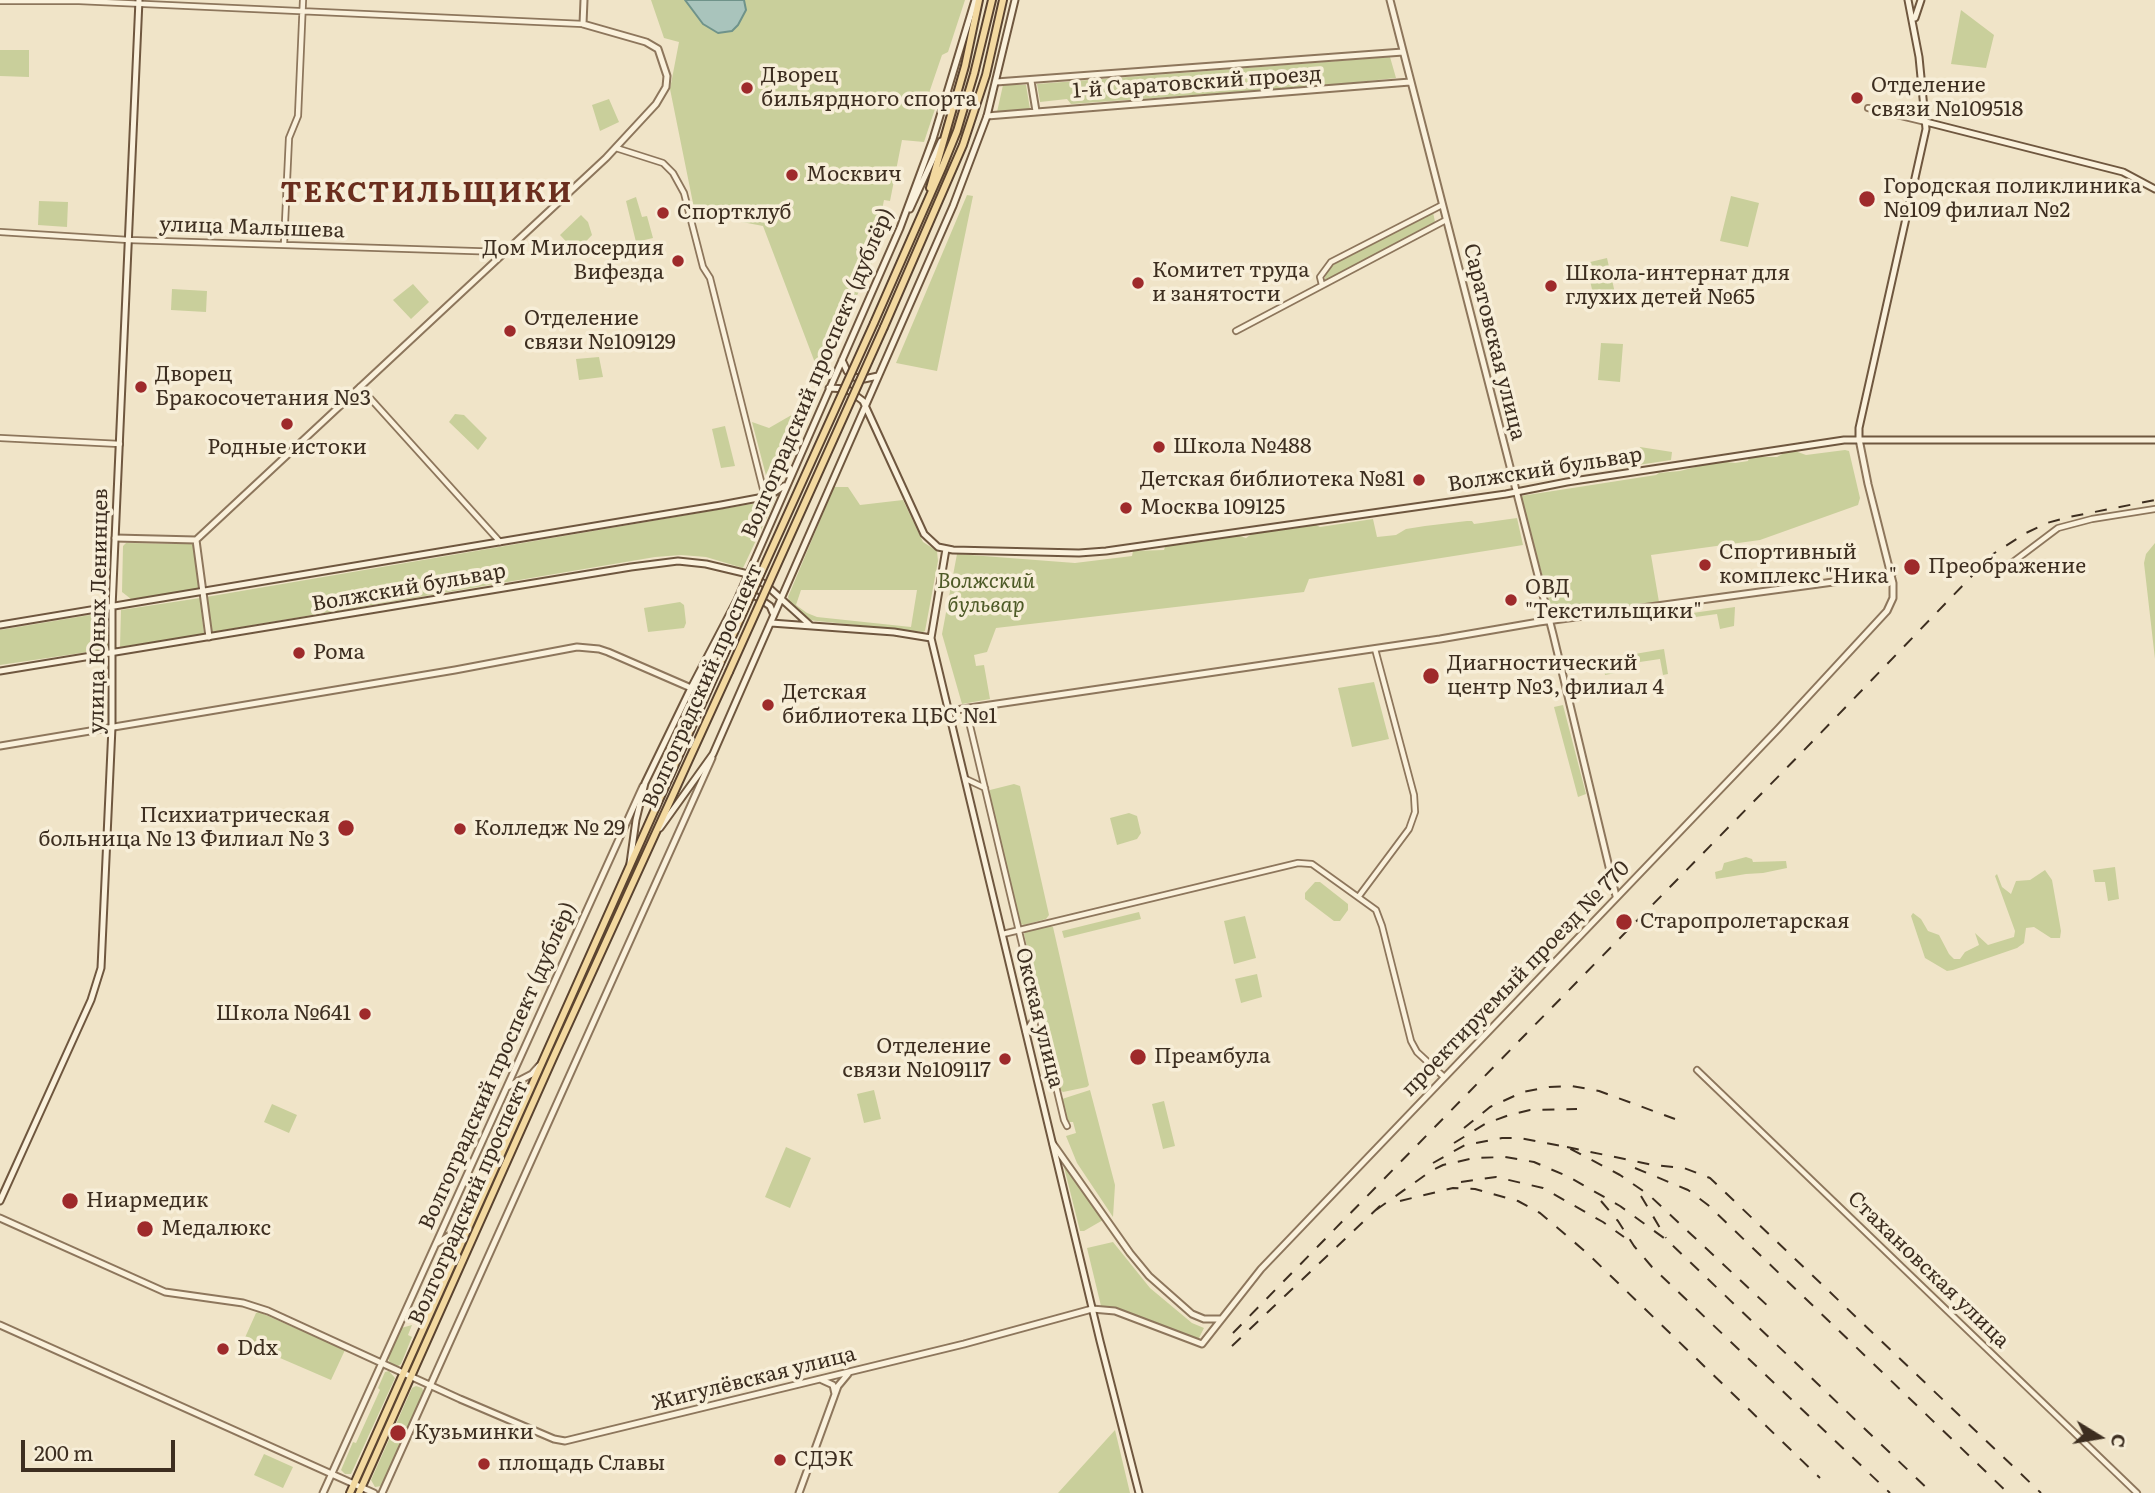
<!DOCTYPE html>
<html>
<head>
<meta charset="utf-8">
<style>
  body { margin:0 }
  #map { position:relative; width:2155px; height:1493px; overflow:hidden; background:#f0e4c8; font-family:Literata,serif }
  canvas { display:block }
  .north { position:absolute; left:2064px; top:1402px; width:70px; height:70px; -webkit-text-stroke:5px #f7eed8; paint-order:stroke; rotate:101deg; font-size:19px; font-weight:700; line-height:28px; text-align:center; color:#3d2e20 }
  .north::after { content:''; display:block; margin:auto; width:24px; height:32px; background:#3d2e20; clip-path:polygon(50% 0,100% 100%,50% 72%,0 100%) }
  .scale { position:absolute; left:21px; top:1440px; width:154px; height:32px; box-sizing:border-box; border:4px solid #3d2e20; border-top:0; padding-left:9px; font-size:21px; line-height:24px; white-space:nowrap; color:#3d2e20; -webkit-text-stroke:5px #f7eed8; paint-order:stroke }
</style>
</head>
<body>
<div id="map">
<canvas width="2155" height="1493"></canvas>
<div class="north">С</div>
<div class="scale">200 m</div>
</div>
<script>
const ctx = document.querySelector('canvas').getContext('2d');
ctx.lineJoin = 'round';
function fillPath(path, color) {
  ctx.fillStyle = color;
  ctx.fill(path, 'evenodd');
}
function toPath(rows) {
  const path = new Path2D();
  for (const r of rows) {
    path.moveTo(r[0], r[1]);
    for (let i = 2; i < r.length; i += 2) path.lineTo(r[i], r[i + 1]);
  }
  return path;
}
function strokePath(path, color, width, dash) {
  ctx.strokeStyle = color;
  ctx.lineWidth = width;
  ctx.lineCap = dash ? 'butt' : 'round';
  ctx.setLineDash(dash || []);
  ctx.stroke(path);
}
function label(font, color, halo, rows, align = 'center') {
  ctx.font = font + ' Literata,serif';
  ctx.lineWidth = 7;
  ctx.setLineDash([]);
  ctx.textBaseline = 'middle';
  ctx.strokeStyle = halo;
  ctx.fillStyle = color;
  for (const [text, x, y, turn = 0] of rows) {
    ctx.save();
    ctx.translate(x, y);
    ctx.rotate((+turn || 0) * Math.PI / 180);
    ctx.textAlign = isNaN(turn) ? turn : align;
    if (halo) ctx.strokeText(text, 0, 0);
    ctx.fillText(text, 0, 0);
    ctx.restore();
  }
}
fillPath(toPath([
  [651,0,965,0,948,52,942,55,928,96,937,103,924,142,902,140,890,201,884,200,882,210,894,215,820,376,763,226,695,213,670,89,679,42,664,38],
  [1961,10,1994,35,1986,68,1951,64],
  [0,50,29,50,29,77,0,76],
  [1390,57,1396,78,1320,86,1071,104,1067,99,1040,102,1037,84],
  [1003,85,1026,85,1030,109,997,112],
  [609,99,619,122,600,131,592,105],
  [967,195,973,196,937,371,896,363],
  [1731,196,1759,203,1748,247,1720,241],
  [636,197,642,217,647,216,653,238,636,242,626,201],
  [39,201,68,202,67,227,38,225],
  [1433,212,1435,222,1324,281,1327,270,1344,257],
  [581,215,588,222,592,235,576,252,560,235],
  [1607,258,1617,302,1596,307,1586,263],
  [413,284,429,302,411,319,393,300],
  [172,289,207,291,206,312,171,310],
  [1601,343,1623,344,1620,382,1598,380],
  [599,357,603,377,579,380,576,359],
  [802,409,769,487,752,422,769,428],
  [455,414,464,415,487,438,478,450,449,422],
  [725,426,735,466,721,468,712,429],
  [1640,447,1672,452,1671,460,1625,467,1625,457,1636,458],
  [1845,450,1849,451,1860,498,1858,505,1760,540,1651,555,1659,602,1562,616,1551,608,1521,496,1656,475,1659,473,1680,471,1719,461,1735,463,1748,461,1749,457,1777,457,1786,452,1795,451,1806,455],
  [834,487,848,487,860,505,903,500,923,542,937,551,938,561,925,631,923,632,808,620,790,604,788,597],
  [801,590,917,590,911,627,817,617,807,613,796,605],
  [775,500,743,568,706,557,681,555,655,557,212,632,206,597],
  [1517,518,1523,545,1309,579,1304,592,996,628,987,652,974,655,976,666,984,665,990,699,962,704,942,634,957,554,1075,563,1132,556,1133,551,1164,550,1165,547,1172,545,1188,544,1194,541,1202,542,1237,535,1246,538,1253,533,1284,528,1290,529,1316,525,1320,527,1373,519,1377,537,1396,535,1406,529,1425,526,1467,521,1472,521,1474,524],
  [126,543,194,544,199,589,131,599,122,592,123,546],
  [2155,543,2155,659,2144,563,2146,554],
  [200,598,204,634,120,647,121,610],
  [680,602,684,605,686,623,684,628,648,632,644,608],
  [1735,607,1734,626,1720,629,1717,614,1681,619,1665,619,1664,617],
  [108,612,108,649,0,665,0,630],
  [1664,649,1668,674,1663,675,1660,659,1633,663,1626,671,1605,675,1604,666,1600,666,1599,660],
  [1374,682,1389,739,1352,747,1338,688],
  [1563,705,1586,794,1578,797,1554,707],
  [1014,784,1020,786,1049,915,1046,919,1024,925,1020,924,988,795,990,790],
  [1129,813,1137,816,1141,833,1137,839,1117,845,1110,818],
  [1746,857,1752,859,1753,862,1786,861,1787,868,1763,873,1746,874,1716,879,1715,872,1722,870,1724,863],
  [2115,867,2119,899,2108,901,2105,882,2095,882,2093,870],
  [2045,870,2052,880,2061,931,2060,938,2051,938,2034,927,2026,928,2024,943,2017,948,1953,970,1947,971,1925,958,1911,916,1913,913,1921,919,1928,931,1939,935,1949,954,1954,959,1960,959,1965,952,1979,945,1975,933,1988,945,2014,937,2015,931,1995,876,1997,874,2002,887,2011,894,2016,881,2030,880],
  [1315,882,1320,882,1348,904,1348,910,1340,921,1334,921,1305,899,1305,893],
  [1139,912,1141,919,1064,938,1062,931],
  [1245,916,1256,958,1234,964,1224,921],
  [1048,925,1053,927,1089,1085,1087,1087,1063,1092,1060,1090,1024,934,1026,931],
  [1257,974,1262,997,1241,1003,1235,979],
  [874,1090,881,1119,864,1123,857,1094],
  [1090,1090,1115,1185,1113,1217,1077,1163,1066,1136,1076,1133,1073,1122,1069,1122,1066,1120,1062,1099],
  [1164,1101,1175,1146,1163,1149,1152,1104],
  [272,1104,297,1115,289,1133,264,1122],
  [786,1147,811,1158,790,1208,765,1197],
  [1066,1166,1103,1220,1084,1231,1080,1231,1064,1167],
  [1113,1242,1150,1288,1192,1323,1204,1328,1198,1340,1111,1308,1101,1306,1087,1248],
  [259,1312,345,1350,331,1380,243,1342,256,1313],
  [412,1325,408,1335,412,1337,401,1364,398,1366,390,1364,388,1357,401,1328],
  [389,1371,395,1378,351,1474,345,1474,341,1470,353,1442,356,1443,380,1390,378,1388,385,1372],
  [416,1386,422,1388,424,1393,382,1486,375,1487,371,1480,412,1388],
  [1115,1430,1130,1493,1058,1493],
  [264,1454,293,1467,283,1488,254,1475]
]), '#c9cf9b');
const water = toPath([
  [685,0,744,0,746,10,738,25,732,31,718,33,703,24,685,0]
]);
fillPath(water, '#a9c4bc');
strokePath(water, '#6f938a', 2);
const minor = toPath([
  [0,1,79,1,583,24],
  [1868,108,1926,122],
  [616,148,663,163,673,173,684,193,703,267,710,278,765,497],
  [0,232,129,240,503,252],
  [284,244,289,138,298,116,303,0],
  [1322,285,1320,277,1331,262,1442,205],
  [1236,331,1446,220],
  [360,387,500,542],
  [0,438,120,444],
  [2009,565,2058,528,2092,519,2155,509],
  [966,709,1064,1120,1067,1126],
  [966,779,985,788],
  [1359,896,1409,829,1415,812,1414,795,1375,649],
  [1003,934,1298,863,1312,864,1376,910,1382,926,1411,1041,1417,1052,1444,1077],
  [1026,1032,1038,1012],
  [1697,1070,2137,1493]
]);
const tertiary = toPath([
  [1390,0,1553,634,1616,896],
  [1031,81,1036,111],
  [996,82,1403,52],
  [987,116,1410,82],
  [115,538,196,540],
  [196,540,606,158,656,104,666,87,667,76,658,49,646,42,583,24,584,0],
  [196,540,209,637],
  [949,711,1440,639,1539,622,1892,574],
  [0,746,455,670,577,647,599,649,608,652,691,688],
  [507,1087,532,1074,539,1066],
  [1053,1144,1130,1253,1149,1276,1192,1314,1204,1319,1220,1319],
  [0,1218,165,1292,243,1303,268,1311,460,1399,554,1439,565,1441,964,1344,1092,1309,1115,1311,1202,1344,1261,1269,1778,729,1887,611,1893,598,1893,583,1868,484,1859,439],
  [436,1244,458,1230,472,1215],
  [0,1325,374,1493],
  [822,1380,833,1385,835,1394],
  [323,1493,643,786],
  [382,1493,712,758],
  [799,1493,838,1386,848,1374]
]);
const secondary = toPath([
  [1915,18,1921,0],
  [1926,122,2123,172,2155,189],
  [910,209,941,141],
  [842,360,847,371,854,377,864,379,878,376],
  [829,388,847,389,863,401,924,534,938,547,953,550,1079,553,1106,551,1506,494,1567,482,1844,440,2155,440],
  [1859,439,1859,428,1926,129,1919,57,1908,0],
  [946,549,931,638,1100,1341,1139,1493],
  [740,597,748,594,757,597,770,606,773,613],
  [771,623,894,632,931,638],
  [0,625,721,505,769,496,784,486],
  [0,671,631,567,678,561,706,564,748,574,766,585,810,625],
  [660,828,713,754,953,206,987,116,1015,0],
  [630,863,636,820,645,783,691,688,737,600,900,228,933,139,975,0],
  [0,1201,91,1000,101,968,112,727,112,608,139,0]
]);
const primary = toPath([
  [930,188,965,66,979,0],
  [874,323,942,168,957,131,974,74,992,0],
  [884,327,963,145,986,75,1003,0],
  [350,1493,718,668],
  [359,1493,553,1058,729,672]
]);
strokePath(minor, '#8d765c', 8);
strokePath(tertiary, '#8d765c', 9);
strokePath(secondary, '#6f573f', 9);
strokePath(primary, '#5b4430', 10);
strokePath(minor, '#faf1dc', 4.5);
strokePath(tertiary, '#faf1dc', 5);
strokePath(secondary, '#faf1dc', 5);
strokePath(primary, '#f3d9a0', 6);
strokePath(toPath([
  [1464,1128,1490,1107,1523,1092,1549,1087,1572,1086,1599,1091,1675,1119],
  [1454,1143,1485,1124,1509,1115,1530,1110,1577,1109],
  [1567,1147,1653,1165,1684,1168,1710,1178,2041,1493],
  [1433,1163,1465,1145,1502,1138,1520,1138,1567,1147,1620,1175,1649,1195,1770,1308],
  [1635,1168,1688,1190,1708,1205,2008,1493],
  [1461,1182,1496,1177,1543,1188,1603,1222,1624,1237],
  [1641,1196,1666,1238],
  [1400,1201,1453,1188,1475,1189,1518,1201,1540,1213,1587,1253,1820,1478],
  [1601,1201,1618,1221,1634,1246,1652,1267,1890,1493],
  [1376,1210,1431,1171,1443,1165,1474,1158,1505,1157,1534,1162,1569,1177,1620,1206,1668,1241,1932,1493],
  [1233,1333,1814,740,1993,554,2026,533,2047,523,2069,517,2155,500],
  [1232,1346,1382,1204]
]), '#3d2e20', 2, [12, 12]);
const primaryBridge = toPath([
  [718,668,874,323],
  [729,672,884,327]
]);
strokePath(primaryBridge, '#5b4430', 10, []);
strokePath(primaryBridge, '#f3d9a0', 6);
for (const [x, y, r, color] of [
  [747,88,7,"#9e2a2b"],
  [1857,98,7,"#9e2a2b"],
  [792,175,7,"#9e2a2b"],
  [1867,199,9,"#9e2a2b"],
  [663,213,7,"#9e2a2b"],
  [678,261,7,"#9e2a2b"],
  [1138,283,7,"#9e2a2b"],
  [1551,286,7,"#9e2a2b"],
  [510,331,7,"#9e2a2b"],
  [141,387,7,"#9e2a2b"],
  [287,424,7,"#9e2a2b"],
  [1159,447,7,"#9e2a2b"],
  [1419,480,7,"#9e2a2b"],
  [1126,508,7,"#9e2a2b"],
  [1705,565,7,"#9e2a2b"],
  [1912,567,9,"#9e2a2b"],
  [1511,600,7,"#9e2a2b"],
  [299,653,7,"#9e2a2b"],
  [1431,676,9,"#9e2a2b"],
  [768,705,7,"#9e2a2b"],
  [346,828,9,"#9e2a2b"],
  [460,829,7,"#9e2a2b"],
  [1624,922,9,"#9e2a2b"],
  [365,1014,7,"#9e2a2b"],
  [1138,1057,9,"#9e2a2b"],
  [1005,1059,7,"#9e2a2b"],
  [70,1201,9,"#9e2a2b"],
  [145,1229,9,"#9e2a2b"],
  [223,1349,7,"#9e2a2b"],
  [398,1433,9,"#9e2a2b"],
  [780,1460,7,"#9e2a2b"],
  [484,1464,7,"#9e2a2b"]
]) {
  const dot = new Path2D();
  dot.arc(x, y, r, 0, 2 * Math.PI);
  ctx.fillStyle = color;
  ctx.fill(dot);
  strokePath(dot, '#f7eed8', 2.5);
}
label('21px', '#3d2e20', '#f7eed8', [
  ["Дворец",761,76],
  ["бильярдного спорта",761,100],
  ["Отделение",1871,86],
  ["связи №109518",1871,110],
  ["Москвич",806,175],
  ["Городская поликлиника",1883,187],
  ["№109 филиал №2",1883,211],
  ["Спортклуб",677,213],
  ["Дом Милосердия",664,249,"right"],
  ["Вифезда",664,273,"right"],
  ["Комитет труда",1152,271],
  ["и занятости",1152,295],
  ["Школа-интернат для",1565,274],
  ["глухих детей №65",1565,298],
  ["Отделение",524,319],
  ["связи №109129",524,343],
  ["Дворец",155,375],
  ["Бракосочетания №3",155,399],
  ["Школа №488",1173,447],
  ["Родные истоки",287,448,"center"],
  ["Детская библиотека №81",1405,480,"right"],
  ["Москва 109125",1140,508],
  ["Спортивный",1719,553],
  ["комплекс \"Ника\"",1719,577],
  ["Преображение",1928,567],
  ["ОВД",1525,588],
  ["\"Текстильщики\"",1525,612],
  ["Рома",313,653],
  ["Диагностический",1447,664],
  ["центр №3, филиал 4",1447,688],
  ["Детская",782,693],
  ["библиотека ЦБС №1",782,717],
  ["Психиатрическая",330,816,"right"],
  ["больница № 13 Филиал № 3",330,840,"right"],
  ["Колледж № 29",474,829],
  ["Старопролетарская",1640,922],
  ["Школа №641",351,1014,"right"],
  ["Отделение",991,1047,"right"],
  ["связи №109117",991,1071,"right"],
  ["Преамбула",1154,1057],
  ["Ниармедик",86,1201],
  ["Медалюкс",161,1229],
  ["Ddx",237,1349],
  ["Кузьминки",414,1433],
  ["СДЭК",794,1460],
  ["площадь Славы",498,1464]
], 'left');
label('21px', '#3d2e20', '#f7eed8', [
  ["1-й Саратовский проезд",1197,83,-4],
  ["улица Малышева",252,228,2],
  ["Саратовская улица",1494,342,76],
  ["Волгоградский проспект (дублёр)",818,373,-67],
  ["Волжский бульвар",1545,470,-9],
  ["Волжский бульвар",409,588,-10],
  ["улица Юных Ленинцев",99,611,-89],
  ["Волгоградский проспект",703,686,-66],
  ["проектируемый проезд № 770",1516,979,-46],
  ["Окская улица",1039,1018,76],
  ["Волгоградский проспект (дублёр)",498,1066,-66],
  ["Волгоградский проспект",469,1203,-66],
  ["Стахановская улица",1928,1270,44],
  ["Жигулёвская улица",754,1379,-14]
]);
label('italic 21px', '#4d5a26', '#f7eed8', [
  ["Волжский",986,582],
  ["бульвар",986,606]
]);
ctx.letterSpacing = '2px';
label('bold 28px', '#6b2e1e', '#f7eed8', [
  ["ТЕКСТИЛЬЩИКИ",427,194]
]);
ctx.letterSpacing = '0px';
</script>
</body>
</html>
